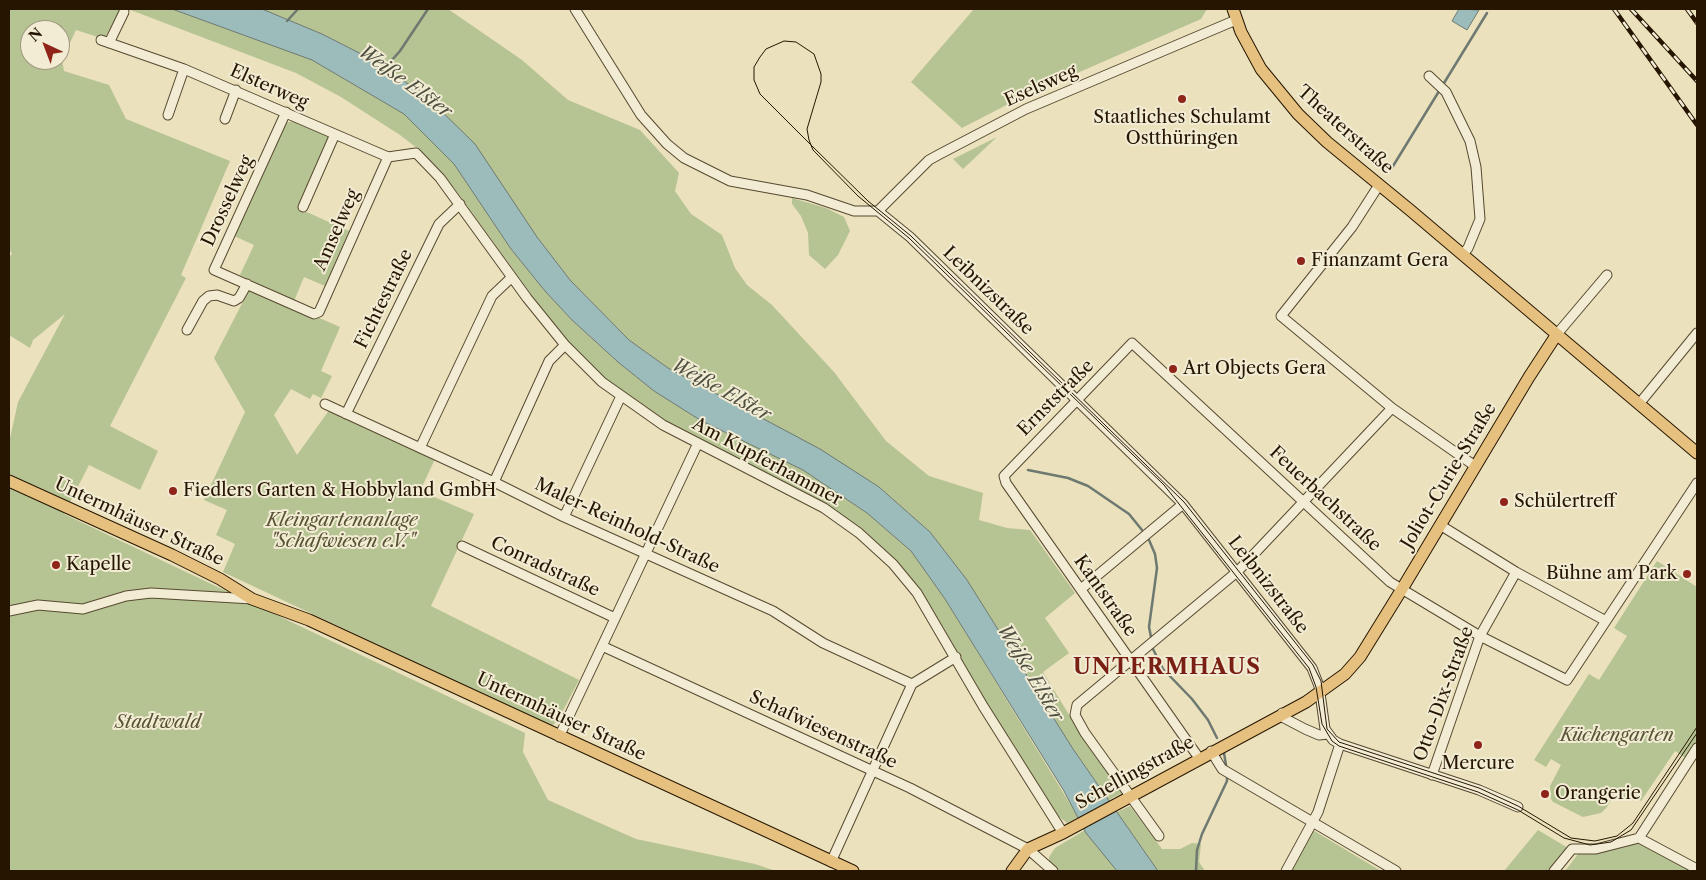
<!DOCTYPE html>
<html>
<head>
<meta charset="utf-8">
<style>
  body { margin:0 }
  #map { position:relative; width:1706px; height:880px; overflow:hidden; background:#ebe1bd; font-family:"Libre Caslon Text",serif }
  canvas { display:block }
  .frame { position:absolute; inset:0; border:10px solid #261601; pointer-events:none }
  .north { position:absolute; left:20px; top:20px; width:50px; height:50px; box-sizing:border-box; background:#f2ecd4; border:1px solid #a09680; border-radius:50%; rotate:317deg; font-size:14px; font-weight:700; line-height:20px; text-align:center; color:#261601 }
  .north::after { content:''; display:block; margin:auto; width:18px; height:22px; background:#8f2418; clip-path:polygon(50% 0,100% 100%,50% 72%,0 100%) }
</style>
</head>
<body>
<div id="map">
<canvas width="1706" height="880"></canvas>
<div class="frame"></div>
<div class="north">N</div>
</div>
<script>
const ctx = document.querySelector('canvas').getContext('2d');
ctx.lineJoin = 'round';
function fillPath(path, color) {
  ctx.fillStyle = color;
  ctx.fill(path, 'evenodd');
}
function toPath(rows) {
  const path = new Path2D();
  for (const r of rows) {
    path.moveTo(r[0], r[1]);
    for (let i = 2; i < r.length; i += 2) path.lineTo(r[i], r[i + 1]);
  }
  return path;
}
function strokePath(path, color, width, dash) {
  ctx.strokeStyle = color;
  ctx.lineWidth = width;
  ctx.lineCap = dash ? 'butt' : 'round';
  ctx.setLineDash(dash || []);
  ctx.stroke(path);
}
function label(font, color, halo, rows, align = 'center') {
  ctx.font = font + ' "Libre Caslon Text",serif';
  ctx.lineWidth = 4;
  ctx.setLineDash([]);
  ctx.textBaseline = 'middle';
  ctx.strokeStyle = halo;
  ctx.fillStyle = color;
  for (const [text, x, y, turn = 0] of rows) {
    ctx.save();
    ctx.translate(x, y);
    ctx.rotate((+turn || 0) * Math.PI / 180);
    ctx.textAlign = isNaN(turn) ? turn : align;
    if (halo) ctx.strokeText(text, 0, 0);
    ctx.fillText(text, 0, 0);
    ctx.restore();
  }
}
fillPath(toPath([
  [9,9,121,9,104,39,76,30,62,60,64,71,109,85,126,119,230,161,181,275,186,278,110,426,158,451,140,490,89,465,64,514,525,733,523,752,548,800,636,839,755,864,776,871,9,871,9,443,18,402,65,314,33,340,30,348,9,335,9,257,12,254,9,248],
  [30,30,60,30,60,60,30,60],
  [128,9,172,9,312,60,404,114,454,164,511,249,545,291,572,320,618,362,654,391,700,420,803,470,867,513,911,551,945,599,1078,817,1067,823,1057,815,1044,797,986,705,919,589,854,526,653,415,600,376,560,334,455,189,417,148,400,135,341,97,296,73],
  [262,9,448,9,522,60,568,100,640,130,679,173,675,191,691,214,722,235,735,268,747,285,772,305,834,372,886,441,929,476,983,493,979,520,1007,528,1030,530,1075,593,1045,618,1069,653,1043,672,1085,741,1122,793,1109,800,1073,749,967,580,930,532,879,487,668,368,629,340,570,280,537,237,377,62,322,34],
  [974,9,1207,9,1201,19,1020,98,962,128,911,82],
  [296,120,331,136,300,209,349,231,325,286,304,277,294,301,240,275,254,245,234,236,286,123],
  [997,137,963,169,953,159],
  [792,198,826,208,844,217,850,231,838,255,825,269,809,255,808,233,801,216,792,204],
  [250,288,340,327,321,371,332,376,321,398,313,394,310,399,291,389,274,415,297,455,330,409,435,459,420,491,474,514,431,606,579,680,557,722,551,726,223,572,235,544,216,535,227,510,204,500,245,412,214,358],
  [1657,561,1697,587,1697,742,1687,759,1675,751,1641,801,1628,794,1625,799,1615,793,1607,807,1601,813,1583,817,1553,802,1551,799,1550,786,1561,765,1551,759,1546,767,1534,760,1589,674,1599,680,1627,636,1614,628],
  [1130,806,1162,849,1180,849,1192,843,1201,844,1199,862,1205,871,1158,871,1117,812],
  [1311,829,1381,871,1288,871],
  [1085,830,1098,845,1117,871,1059,871,1049,861,1049,857,1055,848],
  [1538,830,1568,848,1550,871,1504,871],
  [1643,842,1692,871,1565,871,1578,854]
]), '#b6c392');
const water = toPath([
  [172,9,262,9,322,34,377,62,428,98,475,144,537,237,570,280,629,340,668,368,820,449,879,487,930,532,967,580,1073,749,1158,871,1117,871,1086,833,1064,791,945,599,911,551,867,513,803,470,700,420,654,391,618,362,572,320,545,291,511,249,454,164,404,114,312,60,172,9],
  [1459,9,1479,10,1467,30,1452,21,1459,9]
]);
fillPath(water, '#9cbbbb');
strokePath(water, '#6d7971', 1);
strokePath(toPath([
  [287,21,298,9],
  [383,70,400,51,428,9],
  [1390,171,1487,13],
  [1028,470,1068,478,1088,486,1129,514,1142,530],
  [1149,540,1155,554,1157,568,1149,627,1151,637],
  [1153,649,1163,669,1192,699,1208,720,1217,738],
  [1224,753,1226,765],
  [1196,871,1197,850,1202,834,1227,781,1227,774]
]), '#6d7971', 2.5);
const minor = toPath([
  [575,9,641,115,667,144,684,158,730,181,807,195,854,211,878,211,910,237,1183,504,1312,668,1319,686,1325,729,1333,740,1340,744,1479,790,1518,807],
  [101,40,184,69,388,157,416,153,440,178,527,298,565,345,602,382,663,425,824,508,859,533,893,564,917,593,983,706,1063,833],
  [109,43,124,12],
  [1429,76,1446,92,1470,141,1476,167,1480,219,1468,248,1463,254],
  [286,112,214,270,314,314,319,312,388,157],
  [168,115,184,69],
  [225,119,236,90],
  [1379,185,1352,227,1281,316,1392,408,1475,466],
  [303,207,335,134],
  [878,211,929,160,940,154,1026,109,1236,20],
  [187,330,203,301,209,296,217,295,234,301,239,298,247,284],
  [1557,334,1607,275],
  [325,404,494,482,564,517,773,611,823,643,912,684],
  [1639,404,1697,333],
  [346,414,439,224,460,204],
  [420,448,492,296,512,277],
  [494,482,549,361,565,345],
  [564,517,621,396],
  [1440,525,1516,572,1606,621],
  [462,546,615,618],
  [1081,589,1183,504],
  [9,611,38,605,83,609,126,596,151,593,252,599],
  [602,646,910,788,1028,849,1053,871],
  [1282,713,1284,718,1305,729,1319,735,1328,734],
  [559,737,698,443],
  [1211,751,1222,769,1396,871],
  [1199,758,1006,483,1004,476,1132,343,1390,582,1480,636,1567,680,1697,483],
  [1432,775,1480,636,1516,572],
  [1159,836,1085,733,1075,715,1077,705,1238,571,1392,408],
  [1639,838,1697,869],
  [831,862,912,684,956,657],
  [1286,871,1318,812,1340,744],
  [1554,871,1572,849,1596,849,1639,838,1697,748]
]);
const major = toPath([
  [1233,9,1241,32,1261,69,1298,114,1327,142,1410,210,1697,453],
  [9,481,172,555,220,579,252,599,309,620,853,871],
  [1012,871,1028,849,1063,833,1306,702,1345,674,1360,657,1402,589,1529,377,1557,334]
]);
strokePath(minor, '#574930', 11);
strokePath(major, '#261601', 13);
strokePath(minor, '#f2ecd4', 9);
strokePath(major, '#e6c07e', 11);
strokePath(toPath([
  [1697,727,1633,823,1617,836,1595,841,1571,838,1518,806,1479,788,1339,742,1327,729,1321,681,1313,665,1184,502,911,236,868,201,811,145,760,94,754,80,754,67,760,57,766,49,784,41,796,42,814,54,821,74,821,82,807,129,809,140,813,150,858,196,909,238,1164,485,1309,668,1316,687,1322,724,1332,741,1339,746,1478,792,1518,810,1564,838,1590,845,1611,842,1631,830,1697,733]
]), '#261601', 1);
const rail = toPath([
  [1614,9,1697,125],
  [1631,9,1697,81],
  [1687,9,1697,23]
]);
strokePath(rail, '#261601', 4.5);
strokePath(rail, '#f2ecd4', 2.5, [8]);
for (const [x, y, r, color] of [
  [1182,99,5,"#8f2418"],
  [1301,261,5,"#8f2418"],
  [1173,369,5,"#8f2418"],
  [173,491,5,"#8f2418"],
  [1504,502,5,"#8f2418"],
  [56,565,5,"#8f2418"],
  [1687,574,5,"#8f2418"],
  [1478,745,5,"#8f2418"],
  [1545,794,5,"#8f2418"]
]) {
  const dot = new Path2D();
  dot.arc(x, y, r, 0, 2 * Math.PI);
  ctx.fillStyle = color;
  ctx.fill(dot);
  strokePath(dot, '#f2ecd4', 2);
}
label('18px', '#261601', '#f2ecd4', [
  ["Eselsweg",1041,86,-24],
  ["Elsterweg",269,87,24],
  ["Theaterstraße",1345,130,42],
  ["Drosselweg",228,201,-65],
  ["Amselweg",337,230,-66],
  ["Leibnizstraße",988,291,44],
  ["Fichtestraße",384,299,-64],
  ["Ernststraße",1056,398,-45],
  ["Am Kupferhammer",767,462,28],
  ["Joliot-Curie-Straße",1449,476,-59],
  ["Feuerbachstraße",1325,499,43],
  ["Untermhäuser Straße",139,522,25],
  ["Maler-Reinhold-Straße",627,526,25],
  ["Conradstraße",545,567,25],
  ["Leibnizstraße",1268,585,52],
  ["Kantstraße",1105,596,55],
  ["Otto-Dix-Straße",1444,694,-70],
  ["Untermhäuser Straße",561,717,25],
  ["Schafwiesenstraße",823,730,25],
  ["Schellingstraße",1135,773,-29]
]);
label('18px', '#261601', '#f2ecd4', [
  ["Staatliches Schulamt",1182,118,"center"],
  ["Ostthüringen",1182,139,"center"],
  ["Finanzamt Gera",1311,261],
  ["Art Objects Gera",1183,369],
  ["Fiedlers Garten & Hobbyland GmbH",183,491],
  ["Schülertreff",1514,502],
  ["Kapelle",66,565],
  ["Bühne am Park",1677,574,"right"],
  ["Mercure",1478,764,"center"],
  ["Orangerie",1555,794]
], 'left');
label('italic 18px', '#585334', '#f2ecd4', [
  ["Kleingartenanlage",342,521],
  ["\"Schafwiesen e.V.\"",342,542],
  ["Stadtwald",158,723],
  ["Küchengarten",1617,736]
]);
label('italic 19px', '#4f5042', '#f2ecd4', [
  ["Weiße Elster",405,82,36],
  ["Weiße Elster",721,390,29],
  ["Weiße Elster",1030,673,59]
]);
ctx.letterSpacing = '1px';
label('bold 22px', '#7a1f14', '#f2ecd4', [
  ["UNTERMHAUS",1167,668]
]);
ctx.letterSpacing = '0px';
</script>
</body>
</html>
